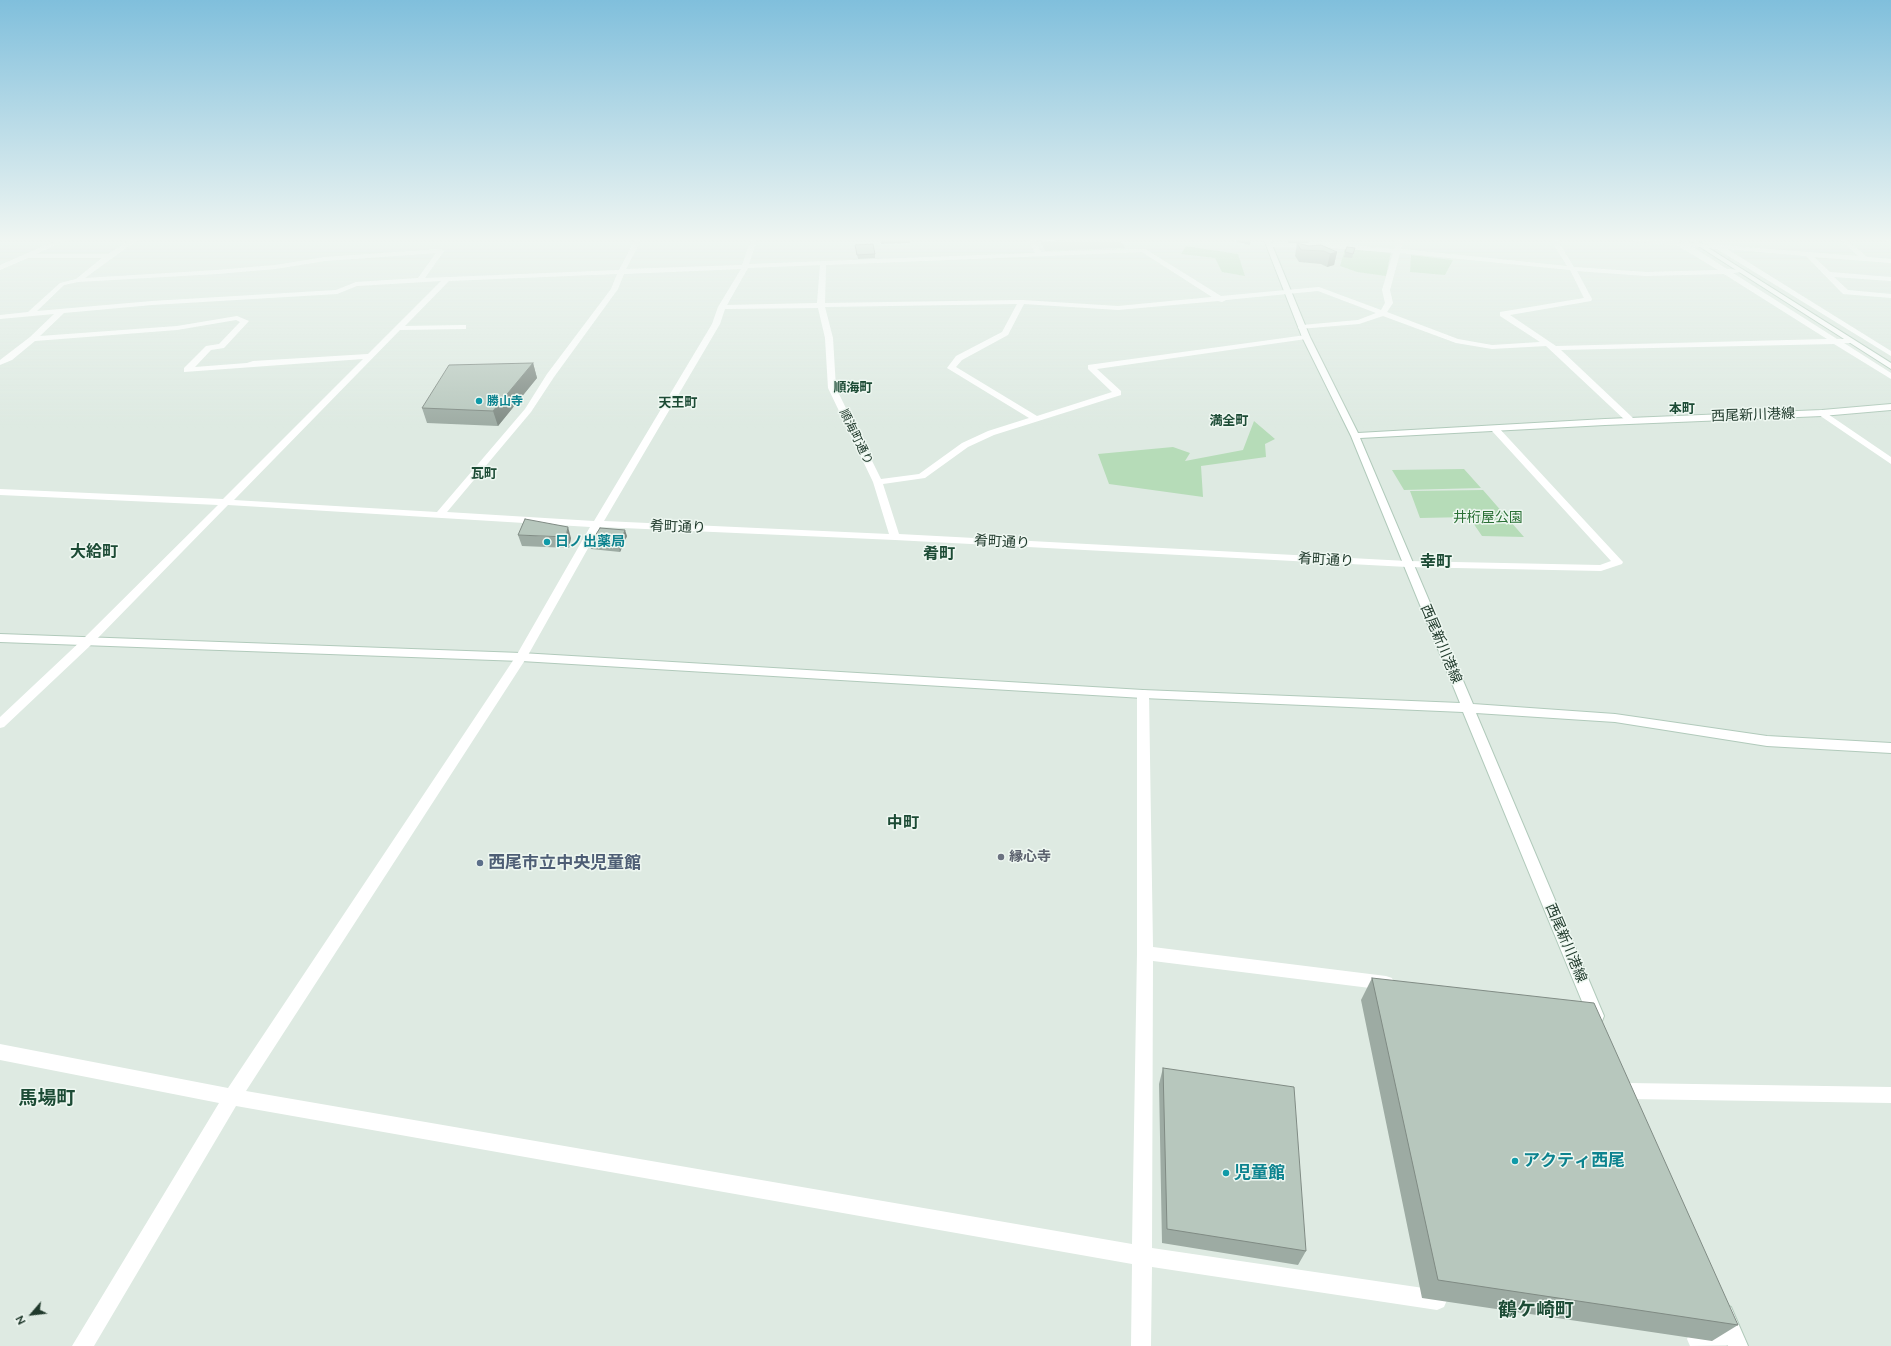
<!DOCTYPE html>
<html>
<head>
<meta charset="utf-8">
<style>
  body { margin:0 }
  #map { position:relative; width:1891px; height:1346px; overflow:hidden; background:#deeae2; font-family:Raleway,sans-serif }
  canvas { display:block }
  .north { position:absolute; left:12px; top:1294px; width:40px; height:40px; -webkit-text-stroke:3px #eef7f1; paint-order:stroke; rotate:242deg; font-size:11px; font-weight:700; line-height:16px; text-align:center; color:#203a2c }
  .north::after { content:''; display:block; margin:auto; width:14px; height:18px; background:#203a2c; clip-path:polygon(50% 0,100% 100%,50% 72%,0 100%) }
</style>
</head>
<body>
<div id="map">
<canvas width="1891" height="1346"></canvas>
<div class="north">N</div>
</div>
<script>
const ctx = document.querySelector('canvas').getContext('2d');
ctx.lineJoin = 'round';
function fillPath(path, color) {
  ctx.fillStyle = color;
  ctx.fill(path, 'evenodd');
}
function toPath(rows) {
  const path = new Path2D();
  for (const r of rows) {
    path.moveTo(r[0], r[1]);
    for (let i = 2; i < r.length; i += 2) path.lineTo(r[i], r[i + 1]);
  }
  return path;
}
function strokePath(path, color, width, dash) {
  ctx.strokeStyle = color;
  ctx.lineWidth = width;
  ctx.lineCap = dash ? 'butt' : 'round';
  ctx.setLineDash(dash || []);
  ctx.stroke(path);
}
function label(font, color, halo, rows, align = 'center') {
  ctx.font = font + ' Raleway,"Noto Sans JP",sans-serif';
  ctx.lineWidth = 3;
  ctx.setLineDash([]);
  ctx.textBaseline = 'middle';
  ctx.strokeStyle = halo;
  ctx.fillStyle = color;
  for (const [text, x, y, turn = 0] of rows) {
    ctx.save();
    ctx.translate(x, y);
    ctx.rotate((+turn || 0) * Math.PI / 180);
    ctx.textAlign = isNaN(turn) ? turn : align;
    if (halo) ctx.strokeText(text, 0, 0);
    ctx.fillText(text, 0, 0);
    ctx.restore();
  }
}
fillPath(toPath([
  [1067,240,1120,240,1125,248,1045,251,1040,241]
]), '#ccdad1');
fillPath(toPath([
  [1186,246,1238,254,1245,276,1222,272,1215,258,1181,254],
  [1345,249,1391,252,1386,276,1357,272,1340,266],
  [1411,255,1453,260,1445,275,1410,272],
  [1254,421,1275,439,1265,444,1266,457,1201,466,1203,497,1109,484,1098,454,1173,447,1190,453,1185,461,1243,450],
  [1464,469,1481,488,1404,490,1392,470],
  [1483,490,1524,537,1482,536,1469,517,1420,518,1410,491]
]), '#b6dcb8');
const secondary = toPath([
  [1264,240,1270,240,1310,337,1358,433,1605,419,1822,410,1891,404,1891,410,1822,416,1605,425,1360,438,1473,704,1615,714,1767,736,1891,743,1891,753,1767,746,1615,722,1476,713,1604,1016,1602,1021,1596,1024,1590,1021,1588,1016,1463,712,1143,698,521,661,0,642,0,634,521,653,1143,690,1460,703,1351,436,1302,337,1264,240],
  [1689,240,1696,240,1891,363,1891,369,1689,240],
  [1724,1304,1731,1307,1748,1346,1728,1346,1714,1314,1717,1307,1724,1304]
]);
strokePath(secondary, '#b1cabb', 2);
fillPath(toPath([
  [58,240,65,240,36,254,108,254,130,240,137,240,85,278,217,270,275,265,325,257,441,249,444,251,425,278,619,270,635,240,641,240,626,269,742,265,751,240,757,240,749,264,1035,253,1029,240,1035,240,1041,252,1145,249,1221,296,1319,287,1381,310,1385,303,1382,290,1393,253,1325,247,1269,247,1266,245,1269,243,1325,243,1394,249,1397,240,1403,240,1401,249,1567,266,1551,240,1557,240,1574,267,1646,272,1718,270,1677,245,1636,242,1633,240,1675,240,1679,242,1858,256,1841,240,1847,240,1867,257,1891,259,1891,263,1814,257,1830,272,1891,277,1891,281,1834,277,1848,290,1891,294,1891,298,1843,294,1806,256,1727,249,1891,351,1891,356,1717,249,1691,246,1727,269,1743,270,1743,272,1733,273,1837,339,1853,339,1853,343,1844,343,1891,373,1891,379,1834,344,1561,350,1633,418,1633,422,1630,423,1627,422,1546,346,1492,349,1456,343,1383,316,1359,324,1299,329,1298,327,1302,325,1358,320,1376,313,1318,291,1226,300,1222,302,1218,301,1118,310,1024,304,1008,335,962,360,956,367,1037,416,1112,392,1088,369,1088,365,1306,335,1310,337,1306,339,1097,369,1121,391,1121,395,994,435,968,447,925,478,883,484,899,534,1407,561,1600,565,1611,561,1492,431,1491,429,1495,426,1498,427,1623,562,1622,564,1601,571,1407,567,895,540,600,527,527,657,246,1091,1132,1244,1137,953,1137,694,1139,691,1143,690,1147,691,1149,694,1153,947,1386,976,1392,978,1394,983,1392,988,1386,990,1153,961,1152,1248,1437,1290,1444,1293,1447,1300,1444,1307,1437,1310,1152,1267,1151,1346,1131,1346,1132,1264,236,1106,94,1346,72,1346,219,1103,0,1060,0,1044,228,1088,516,656,590,527,228,505,92,644,4,727,0,728,0,717,84,638,218,505,0,495,0,489,223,499,363,359,184,372,184,368,206,346,219,344,240,322,236,320,177,330,35,341,12,360,0,365,0,360,30,337,54,314,0,319,0,315,28,312,60,283,76,279,102,258,28,258,0,270,0,265,58,240],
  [1142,252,1212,297,1118,306,1022,300,825,303,826,265,1142,252],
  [436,253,418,278,356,282,336,290,152,301,37,311,64,285,78,282,217,274,275,269,325,261,436,253],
  [1400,253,1570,270,1584,298,1500,312,1500,316,1540,342,1492,345,1458,339,1387,312,1393,303,1390,290,1400,253],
  [820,265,817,303,727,305,748,268,820,265],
  [741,269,718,307,712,324,594,521,447,512,531,412,554,377,618,289,624,274,741,269],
  [1577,271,1646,276,1724,274,1827,339,1556,346,1510,315,1591,301,1592,299,1577,271],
  [617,274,611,289,547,374,525,409,437,512,234,500,400,330,466,329,466,325,463,325,405,326,449,281,617,274],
  [441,281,368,354,253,361,247,363,195,367,211,350,224,348,249,321,237,316,177,326,40,336,64,313,152,305,337,294,357,286,441,281],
  [1017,304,1002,332,956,356,947,368,1029,418,988,431,962,443,919,474,881,479,836,388,833,338,825,307,1017,304],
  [818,308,825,338,828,388,873,482,889,534,604,521,720,324,725,309,818,308],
  [1887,240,1891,240,1891,242,1888,241,1887,240],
  [1822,410,1891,457,1891,464,1819,415,1819,411,1822,410],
  [1629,1083,1891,1087,1891,1103,1629,1099,1623,1097,1620,1091,1623,1085,1629,1083],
  [1697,1329,1737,1335,1744,1338,1747,1345,1690,1346,1687,1339,1690,1332,1697,1329]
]), '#fff');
fillPath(secondary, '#fff');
fillPath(toPath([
  [880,240,910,240,910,243,881,244],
  [1235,240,1251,240,1250,245,1237,242],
  [1288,240,1309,240,1308,243,1289,243],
  [1297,243,1337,252,1334,265,1327,267,1321,264,1299,262,1295,256],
  [855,245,875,254,875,258,858,259],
  [1347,247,1355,248,1352,258,1344,257],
  [533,363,537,378,498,426,427,423,422,408],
  [518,535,571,538,569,548,522,546],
  [627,536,620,552,591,549,590,544],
  [1372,978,1738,1325,1712,1341,1422,1298,1361,1000],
  [1163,1068,1306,1251,1298,1265,1162,1243,1159,1084]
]), '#9daba3');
fillPath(toPath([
  [1337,252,1334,265,1327,267,1330,254],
  [533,363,537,378,498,426,493,411],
  [568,527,571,538,569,548,566,537],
  [625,530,627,536,620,552,619,546]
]), '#808b84');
const building = toPath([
  [1297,243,1309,246,1321,245,1337,252,1330,254,1324,251,1301,250,1297,243],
  [873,244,875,254,857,255,855,245,873,244],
  [1347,247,1355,248,1353,254,1345,252,1347,247],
  [533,363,493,411,422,408,449,365,533,363],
  [525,519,568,527,566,537,518,535,525,519],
  [600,528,625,530,619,546,590,544,600,528],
  [1372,978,1594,1003,1738,1325,1438,1280,1372,978],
  [1163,1068,1294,1087,1306,1251,1167,1229,1163,1068]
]);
fillPath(building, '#b7c7bd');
strokePath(building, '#808b84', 1);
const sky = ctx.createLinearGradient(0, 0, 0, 428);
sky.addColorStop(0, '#80bfdc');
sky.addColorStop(0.56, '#f0f6f2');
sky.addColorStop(1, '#f0f6f200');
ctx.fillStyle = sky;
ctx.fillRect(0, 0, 1891, 428);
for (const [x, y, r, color] of [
  [479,401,4,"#0f9aa8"],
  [547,542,4,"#0f9aa8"],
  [1001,857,4,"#6b7280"],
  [480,863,4,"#5c6f8a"],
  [1515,1161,4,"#0f9aa8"],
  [1226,1173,4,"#0f9aa8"]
]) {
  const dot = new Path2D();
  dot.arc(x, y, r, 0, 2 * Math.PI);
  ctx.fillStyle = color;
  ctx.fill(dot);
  strokePath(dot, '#eef7f1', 1.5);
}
label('bold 12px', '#0d838f', '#eef7f1', [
  ["勝山寺",487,401]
], 'left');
label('12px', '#203a2c', '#eef7f1', [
  ["順海町通り",856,437,64]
]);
label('bold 13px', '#1c4b35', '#eef7f1', [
  ["順海町",853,388],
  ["天王町",678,403],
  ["本町",1682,409],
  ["満全町",1229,421],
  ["瓦町",484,474]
]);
label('14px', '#203a2c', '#eef7f1', [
  ["西尾新川港線",1753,415,-2],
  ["肴町通り",678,527,2],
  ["肴町通り",1002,542,3],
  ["肴町通り",1326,560,3],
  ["西尾新川港線",1441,644,67],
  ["西尾新川港線",1566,943,67]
]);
label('14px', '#2a7035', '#eef7f1', [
  ["井桁屋公園",1488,518]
]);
label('bold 14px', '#0d838f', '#eef7f1', [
  ["日ノ出薬局",555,542]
], 'left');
label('bold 14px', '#5b616d', '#eef7f1', [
  ["縁心寺",1009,857]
], 'left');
label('bold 16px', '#1c4b35', '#eef7f1', [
  ["大給町",94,552],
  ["肴町",939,554],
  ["幸町",1436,562],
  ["中町",903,823]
]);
label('bold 17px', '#4e5e75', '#eef7f1', [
  ["西尾市立中央児童館",488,863]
], 'left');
label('bold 17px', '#0d838f', '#eef7f1', [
  ["アクティ西尾",1523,1161],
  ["児童館",1234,1173]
], 'left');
label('bold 19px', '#1c4b35', '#eef7f1', [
  ["馬場町",47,1098],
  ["鶴ケ崎町",1536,1310]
]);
</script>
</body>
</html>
